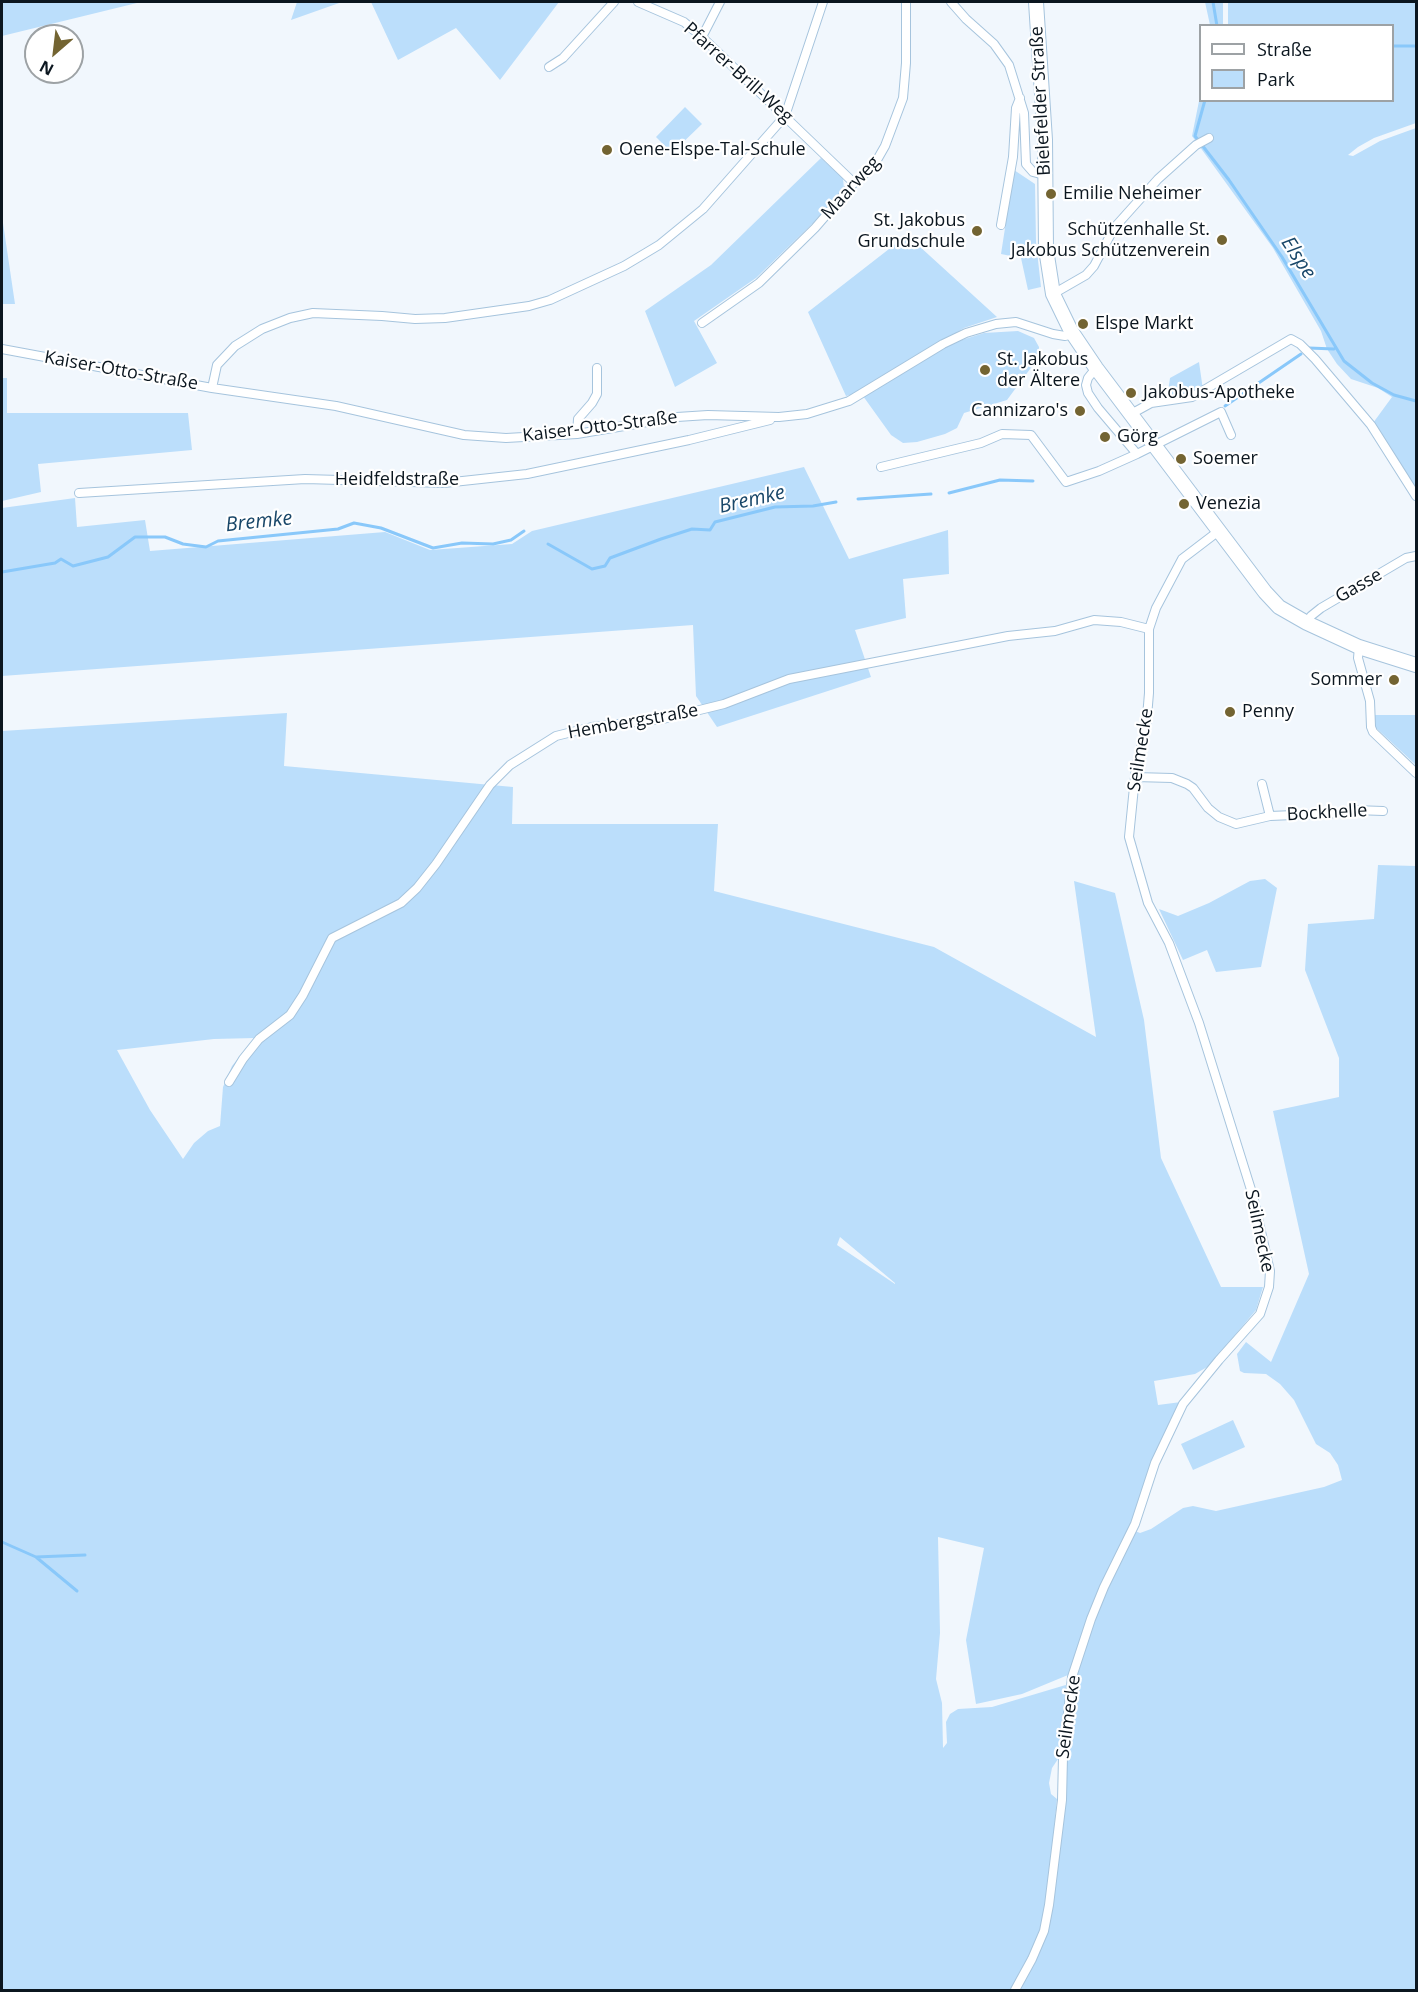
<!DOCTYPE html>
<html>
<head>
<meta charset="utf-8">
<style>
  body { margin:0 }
  #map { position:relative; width:1418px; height:1992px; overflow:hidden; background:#f1f7fd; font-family:"Open Sans",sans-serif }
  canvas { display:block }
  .frame { position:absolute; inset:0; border:3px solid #0b161f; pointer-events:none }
  .legend { position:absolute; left:1199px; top:24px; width:195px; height:78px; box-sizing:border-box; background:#fff; border:2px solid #9da2a5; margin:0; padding:8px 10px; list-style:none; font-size:18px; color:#0b161f }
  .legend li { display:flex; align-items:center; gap:12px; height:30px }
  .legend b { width:30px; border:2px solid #9da2a5 }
  .north { position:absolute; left:24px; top:24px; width:60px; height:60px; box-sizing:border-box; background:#fff; border:2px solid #9da2a5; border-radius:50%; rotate:208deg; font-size:16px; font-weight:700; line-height:24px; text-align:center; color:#0b161f }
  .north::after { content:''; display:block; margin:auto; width:21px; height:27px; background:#736432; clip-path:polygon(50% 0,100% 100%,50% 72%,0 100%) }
</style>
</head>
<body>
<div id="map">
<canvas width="1418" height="1992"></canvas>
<div class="frame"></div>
<ul class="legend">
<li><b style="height:8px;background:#fff"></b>Straße</li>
<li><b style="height:16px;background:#bbdefb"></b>Park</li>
</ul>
<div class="north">N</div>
</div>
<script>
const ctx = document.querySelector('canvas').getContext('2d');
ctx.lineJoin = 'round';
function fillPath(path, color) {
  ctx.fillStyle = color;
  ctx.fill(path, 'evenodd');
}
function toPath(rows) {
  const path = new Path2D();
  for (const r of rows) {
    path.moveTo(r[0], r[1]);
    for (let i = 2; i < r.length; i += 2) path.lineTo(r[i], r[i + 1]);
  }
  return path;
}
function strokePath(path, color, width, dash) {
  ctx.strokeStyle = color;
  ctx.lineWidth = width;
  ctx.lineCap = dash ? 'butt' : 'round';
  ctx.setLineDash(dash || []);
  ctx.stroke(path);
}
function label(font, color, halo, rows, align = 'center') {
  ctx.font = font + ' "Open Sans",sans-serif';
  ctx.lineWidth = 4.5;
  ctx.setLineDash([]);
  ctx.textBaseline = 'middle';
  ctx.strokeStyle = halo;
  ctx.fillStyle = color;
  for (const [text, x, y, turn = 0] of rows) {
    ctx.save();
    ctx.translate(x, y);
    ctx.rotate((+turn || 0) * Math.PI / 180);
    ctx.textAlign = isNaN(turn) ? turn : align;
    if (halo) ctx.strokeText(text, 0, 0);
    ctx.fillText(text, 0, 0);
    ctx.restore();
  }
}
fillPath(toPath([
  [2,2,141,2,2,36],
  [297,2,342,2,291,20],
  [371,2,559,2,500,80,456,28,398,60],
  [1205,2,1223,2,1223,25,1210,25],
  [1228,2,1416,2,1416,123,1374,138,1358,147,1348,155,1353,156,1380,141,1416,128,1416,488,1373,423,1392,397,1378,388,1351,379,1337,364,1327,349,1321,331,1273,248,1192,136,1200,96,1200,100,1392,100,1392,26,1228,25],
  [685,107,702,124,672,153,656,137],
  [821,158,843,178,844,189,812,224,756,278,694,321,717,363,675,387,645,311,711,265],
  [1014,170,1035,184,1036,242,1041,287,1028,290,1021,258,1001,254],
  [3,223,15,304,2,304],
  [907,235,997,317,964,328,855,394,846,396,808,312],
  [1018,331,1034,338,1039,347,1039,353,1033,365,1007,400,964,413,957,428,945,434,917,442,903,443,891,435,863,396,949,344,984,333],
  [1199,362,1203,390,1192,396,1167,398,1170,378],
  [2,378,7,378,7,413,188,413,192,450,38,464,41,492,2,501],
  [804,467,849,559,948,530,949,574,903,579,906,618,855,630,871,677,717,727,696,696,693,625,2,676,2,508,75,498,77,527,145,520,150,551,385,532,430,550,512,544,532,531],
  [287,713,284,766,513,787,512,824,718,824,714,891,934,947,1096,1037,1074,881,1115,893,1144,1020,1161,1158,1221,1287,1263,1287,1256,1310,1209,1366,1195,1374,1154,1381,1158,1405,1181,1402,1170,1425,1135,1531,1140,1533,1151,1529,1183,1508,1193,1506,1216,1511,1324,1487,1342,1480,1338,1465,1330,1453,1316,1444,1294,1400,1280,1384,1266,1374,1244,1373,1240,1371,1237,1354,1246,1342,1271,1362,1309,1274,1273,1111,1339,1097,1339,1058,1305,970,1308,924,1374,919,1378,865,1416,866,1416,1990,2,1990,2,731],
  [255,1038,232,1066,223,1087,220,1126,208,1131,194,1143,183,1159,150,1110,117,1050,214,1039],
  [840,1237,895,1283,895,1284,837,1245],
  [938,1537,984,1548,966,1640,976,1704,1022,1694,1068,1675,1073,1677,1049,1882,1057,1799,1051,1794,1049,1783,1052,1768,1060,1756,1069,1684,992,1707,958,1709,950,1714,946,1722,947,1743,943,1748,942,1703,936,1679,940,1633],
  [1375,715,1416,715,1416,765,1374,726],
  [1265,879,1277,888,1261,967,1216,972,1207,950,1183,960,1159,909,1178,916,1209,903,1250,881],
  [1233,1420,1245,1447,1193,1470,1181,1444]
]), '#bbdefb');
strokePath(toPath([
  [1213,2,1217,26],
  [1392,46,1416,46],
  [1205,100,1195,136,1229,180,1282,257,1344,361,1372,383,1394,395,1416,401],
  [1309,348,1334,349],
  [1225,406,1301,354],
  [949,493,1000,480,1033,481],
  [858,499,931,494],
  [548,544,592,569,605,566,610,558,661,539,692,529,710,530,715,522,775,507,813,506,836,502],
  [2,572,55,563,61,559,73,566,108,557,135,537,165,537,183,544,206,547,218,541,338,529,354,523,381,528,433,548,462,543,493,544,511,540,524,531],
  [2,1542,36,1557,77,1591],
  [36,1557,85,1555]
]), '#89c8fa', 3);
const street = toPath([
  [638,2,684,22,702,37,854,183],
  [951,2,966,19,994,44,1009,65,1024,113,1026,164,1033,172,1044,175],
  [702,37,720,2],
  [549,67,563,58,614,2],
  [1001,225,1013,157,1016,108,1020,98],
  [1053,294,1086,275,1094,266,1114,228,1158,179,1196,145,1209,138],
  [702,323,759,283,815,228,854,183,873,167,885,146,903,98,906,63,906,2],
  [2,349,212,388,336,406,464,435,506,438,577,434,677,417,708,415,779,417,807,414,849,401,943,344,966,333,996,324,1016,322,1053,334,1065,336,1073,334],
  [1096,368,1088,378,1086,385,1088,393,1098,408,1137,454],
  [212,388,217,365,235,346,262,329,290,318,313,313,382,316,415,319,445,318,529,306,550,300,624,266,659,245,703,209,785,116,823,2],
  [1131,414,1151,403,1192,397,1291,339,1300,344,1315,359,1371,425,1416,496],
  [577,434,578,419,592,403,597,394,597,368],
  [881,467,981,443,1002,434,1031,435,1066,482,1099,471,1137,454,1221,412,1231,435],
  [79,493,305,479,444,483,527,474,689,440,770,420],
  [1307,623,1311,616,1321,608,1406,558,1416,556],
  [1359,647,1358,658,1370,701,1371,727,1373,732,1416,773],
  [1135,777,1172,778,1187,784,1193,788,1208,808,1219,817,1236,824,1270,816,1341,813,1355,810,1383,811],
  [1262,784,1270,816],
  [229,1082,243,1059,259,1039,290,1015,303,995,332,938,401,903,417,888,436,864,490,785,510,765,556,736,592,727,663,719,724,704,789,679,1008,636,1055,631,1094,620,1121,622,1149,629],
  [1015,1990,1032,1959,1044,1931,1049,1905,1062,1800,1063,1757,1072,1677,1091,1619,1104,1587,1135,1524,1155,1463,1183,1404,1219,1360,1260,1314,1269,1287,1270,1271,1253,1196,1199,1023,1169,943,1148,903,1129,837,1136,767,1146,729,1149,693,1149,629,1156,608,1182,559,1220,530]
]);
const primary = toPath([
  [1036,2,1045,140,1046,249,1053,294,1071,331,1096,368,1265,592,1279,607,1307,623,1359,647,1416,665]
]);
strokePath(street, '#a6c4dd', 10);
strokePath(primary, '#a6c4dd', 16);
strokePath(street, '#fff', 8);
strokePath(primary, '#fff', 14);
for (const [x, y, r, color] of [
  [607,150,6,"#736432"],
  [1051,194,6,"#736432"],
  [977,231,6,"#736432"],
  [1222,240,6,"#736432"],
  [1083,324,6,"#736432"],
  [985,370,6,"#736432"],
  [1131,393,6,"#736432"],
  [1080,411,6,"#736432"],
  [1105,437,6,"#736432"],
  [1181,459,6,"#736432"],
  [1184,504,6,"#736432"],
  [1394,680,6,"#736432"],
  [1230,712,6,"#736432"]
]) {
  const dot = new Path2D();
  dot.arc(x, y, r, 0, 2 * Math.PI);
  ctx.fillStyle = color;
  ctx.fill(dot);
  strokePath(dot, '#fff', 2);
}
label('18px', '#0b161f', '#fff', [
  ["Pfarrer-Brill-Weg",738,73,42],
  ["Bielefelder Straße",1041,101,-93],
  ["Maarweg",851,188,-48],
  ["Kaiser-Otto-Straße",121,371,10],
  ["Kaiser-Otto-Straße",600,427,-7],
  ["Heidfeldstraße",397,480],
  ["Gasse",1359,586,-30],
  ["Hembergstraße",633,722,-10],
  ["Seilmecke",1141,750,-81],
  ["Bockhelle",1327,813,-3],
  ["Seilmecke",1259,1231,78],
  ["Seilmecke",1069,1717,-82]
]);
label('18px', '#0b161f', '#fff', [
  ["Oene-Elspe-Tal-Schule",619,150],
  ["Emilie Neheimer",1063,194],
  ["St. Jakobus",965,221,"right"],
  ["Grundschule",965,242,"right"],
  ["Schützenhalle St.",1210,230,"right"],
  ["Jakobus Schützenverein",1210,251,"right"],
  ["Elspe Markt",1095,324],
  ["St. Jakobus",997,360],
  ["der Ältere",997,381],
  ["Jakobus-Apotheke",1143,393],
  ["Cannizaro's",1068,411,"right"],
  ["Görg",1117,437],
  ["Soemer",1193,459],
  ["Venezia",1196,504],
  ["Sommer",1382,680,"right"],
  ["Penny",1242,712]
], 'left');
label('italic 20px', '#194769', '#fff', [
  ["Elspe",1298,258,57],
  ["Bremke",752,500,-13],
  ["Bremke",259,522,-6]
]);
</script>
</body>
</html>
